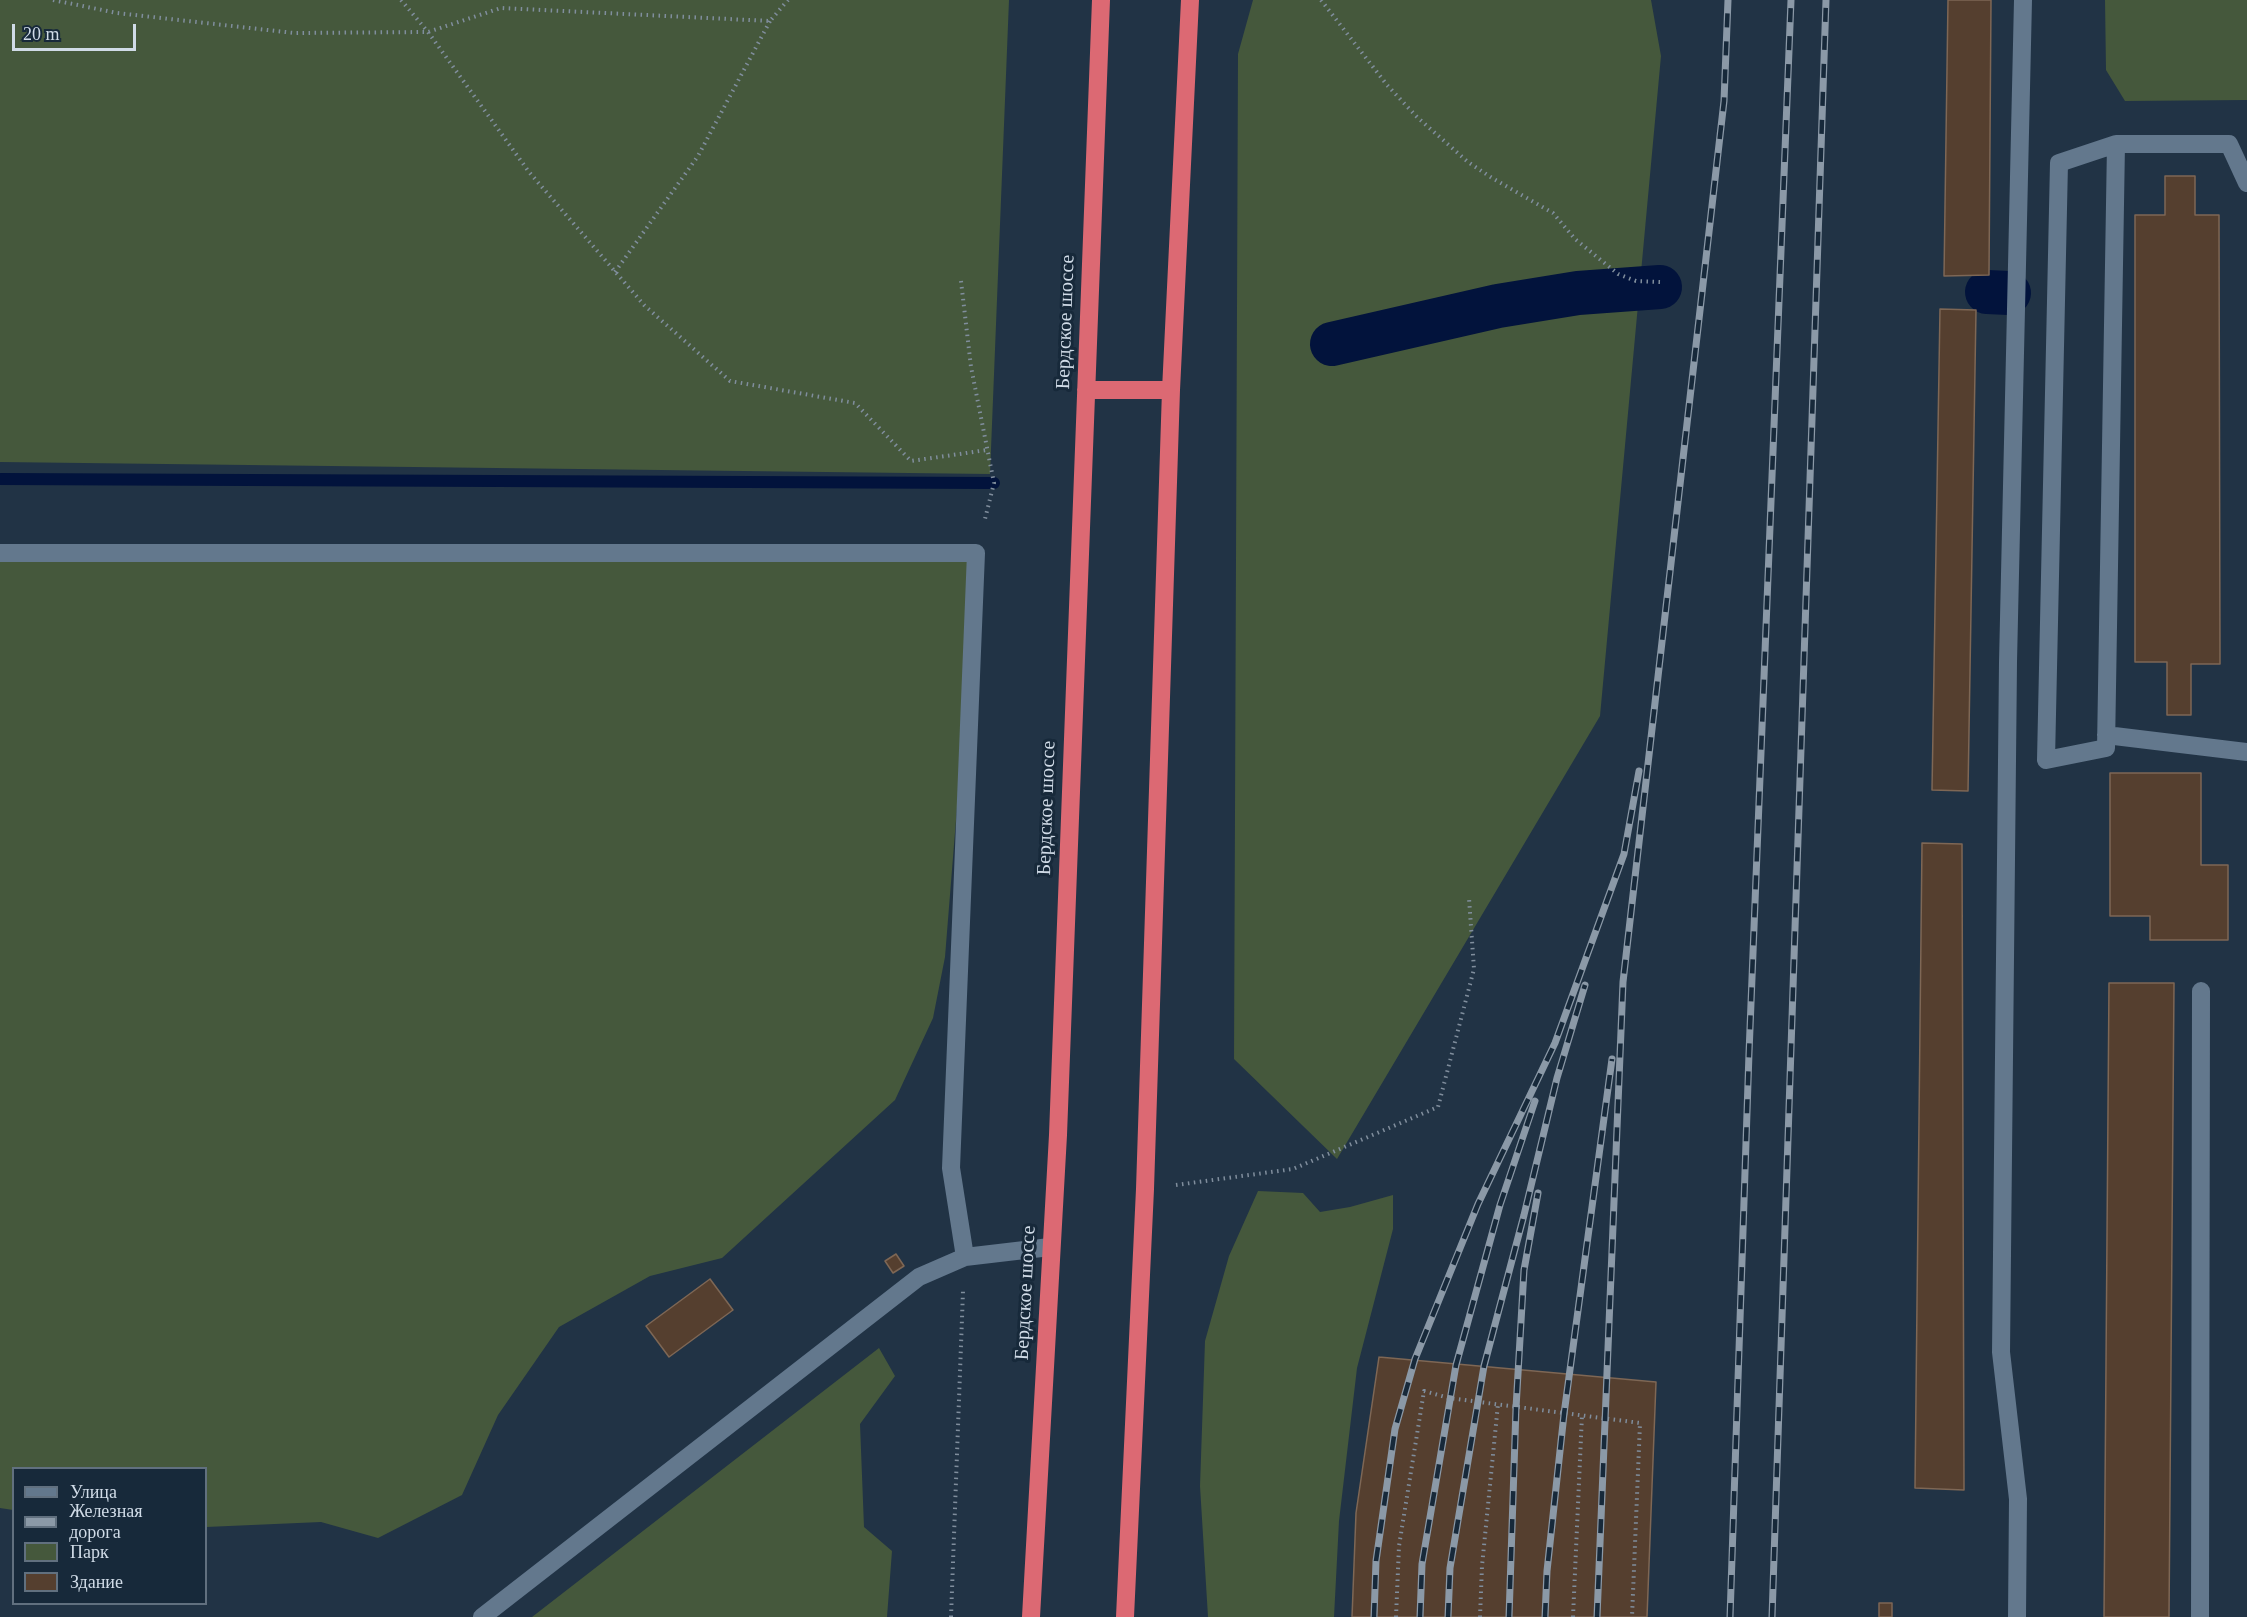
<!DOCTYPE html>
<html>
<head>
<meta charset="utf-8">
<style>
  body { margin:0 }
  #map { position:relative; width:2247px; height:1617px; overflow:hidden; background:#213345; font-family:Georgia,serif }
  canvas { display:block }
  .legend { position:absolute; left:12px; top:1467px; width:195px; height:138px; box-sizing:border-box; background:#17293a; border:2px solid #61707f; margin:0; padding:8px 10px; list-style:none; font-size:18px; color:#d0dbe7 }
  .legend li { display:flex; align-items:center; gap:12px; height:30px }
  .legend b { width:30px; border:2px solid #61707f }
  .scale { position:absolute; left:12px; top:24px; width:124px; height:27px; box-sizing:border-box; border:3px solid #d0dbe7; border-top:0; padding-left:8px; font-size:18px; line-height:21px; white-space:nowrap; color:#d0dbe7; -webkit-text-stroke:4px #17293a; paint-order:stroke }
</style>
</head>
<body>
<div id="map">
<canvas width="2247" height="1617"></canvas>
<ul class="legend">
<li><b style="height:8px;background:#63788d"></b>Улица</li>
<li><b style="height:8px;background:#8b99a7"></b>Железная дорога</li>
<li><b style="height:16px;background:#45583c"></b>Парк</li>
<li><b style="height:16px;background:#553f2f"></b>Здание</li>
</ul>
<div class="scale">20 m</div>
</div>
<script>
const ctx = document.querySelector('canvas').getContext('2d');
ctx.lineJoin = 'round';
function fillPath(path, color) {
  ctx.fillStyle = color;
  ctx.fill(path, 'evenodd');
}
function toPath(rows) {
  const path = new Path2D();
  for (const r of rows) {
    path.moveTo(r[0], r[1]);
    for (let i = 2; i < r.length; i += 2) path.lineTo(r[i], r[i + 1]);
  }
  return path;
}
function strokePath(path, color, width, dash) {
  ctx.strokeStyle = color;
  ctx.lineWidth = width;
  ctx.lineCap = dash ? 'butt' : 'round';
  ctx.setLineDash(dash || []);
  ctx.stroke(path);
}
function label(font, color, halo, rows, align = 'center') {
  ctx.font = font + ' Georgia,serif';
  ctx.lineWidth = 6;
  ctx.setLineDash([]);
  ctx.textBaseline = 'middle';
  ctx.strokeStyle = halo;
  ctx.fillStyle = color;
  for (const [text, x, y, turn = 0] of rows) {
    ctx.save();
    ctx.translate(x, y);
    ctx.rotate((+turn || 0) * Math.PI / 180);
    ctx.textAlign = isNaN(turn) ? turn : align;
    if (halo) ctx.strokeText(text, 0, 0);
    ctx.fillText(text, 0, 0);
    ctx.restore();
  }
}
fillPath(toPath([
  [0,0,1009,0,990,474,0,462],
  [1253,0,1651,0,1661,56,1600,716,1337,1159,1234,1059,1238,54],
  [2105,0,2247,0,2247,100,2125,101,2106,70],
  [0,546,977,558,945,957,933,1018,895,1100,722,1258,650,1276,559,1327,498,1415,462,1495,378,1538,321,1522,206,1527,206,1468,14,1468,13,1510,0,1508],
  [1258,1191,1303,1193,1320,1212,1350,1207,1393,1195,1393,1229,1357,1368,1339,1521,1334,1617,1208,1617,1200,1486,1205,1341,1229,1256],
  [879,1348,895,1376,860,1424,864,1527,892,1551,887,1617,532,1617]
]), '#45583c');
strokePath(toPath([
  [0,479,994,483]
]), '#02133c', 12);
strokePath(toPath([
  [1987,292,2009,293],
  [1332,344,1498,306,1578,293,1660,287]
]), '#02133c', 44);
const building = toPath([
  [1948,0,1991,0,1989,275,1944,276,1948,0],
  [2165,176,2195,176,2195,215,2219,215,2220,664,2191,664,2191,715,2167,715,2167,662,2135,662,2135,215,2165,215,2165,176],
  [1940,309,1976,310,1968,791,1932,790,1940,309],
  [2110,773,2201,773,2201,865,2228,865,2228,940,2150,940,2150,916,2110,916,2110,773],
  [1922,843,1962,844,1964,1490,1915,1488,1922,843],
  [2109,983,2174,983,2169,1617,2104,1617,2109,983],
  [896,1254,904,1266,893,1273,885,1261,896,1254],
  [710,1279,733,1310,669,1357,646,1326,710,1279],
  [1379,1357,1656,1382,1647,1617,1352,1617,1356,1513,1379,1357],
  [1879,1603,1892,1603,1892,1617,1879,1617,1879,1603]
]);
fillPath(building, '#553f2f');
strokePath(building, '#7e6755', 1.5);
strokePath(toPath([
  [53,0,117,13,294,33,428,32,501,8,770,21,788,0],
  [401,0,428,32,529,172,644,305,730,381,855,403,911,461,987,450],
  [1321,0,1387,85,1417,117,1468,162,1492,178,1553,213,1575,239,1618,274,1636,281,1661,282],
  [615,272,698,156,770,21],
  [961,281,971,367,994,483,984,523],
  [1176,1185,1293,1169,1438,1107,1474,969,1469,898],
  [951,1617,963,1291],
  [1396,1617,1399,1546,1424,1391,1449,1398,1640,1423,1632,1617],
  [1480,1617,1482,1566,1498,1404],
  [1573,1617,1582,1415]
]), '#808e9d', 4, [1.5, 4.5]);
strokePath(toPath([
  [2116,144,2106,748,2046,760,2059,163,2116,144,2229,144,2247,183],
  [0,553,976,553,951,1168,965,1257],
  [2106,735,2247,752],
  [482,1617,919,1277,965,1257,1050,1247],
  [2017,1617,2018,1499,2001,1352,2008,662,2023,0],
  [2200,1617,2201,991]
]), '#63788d', 18);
strokePath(toPath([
  [1086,390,1171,390],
  [1031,1617,1058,1135,1101,0],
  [1125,1617,1145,1189,1171,390,1190,0]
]), '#dc6973', 18);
const rail = toPath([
  [1374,1617,1376,1561,1395,1429,1415,1359,1478,1204,1555,1043,1624,854,1639,771],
  [1420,1617,1422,1564,1456,1365,1500,1205,1535,1101],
  [1448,1617,1450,1568,1484,1366,1524,1215,1557,1078,1585,985],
  [1509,1617,1516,1408,1524,1270,1538,1193],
  [1545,1617,1547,1571,1564,1414,1612,1059],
  [1597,1617,1623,982,1724,101,1728,0],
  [1730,1617,1749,1053,1791,0],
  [1772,1617,1826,0]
]);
strokePath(rail, '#8b99a7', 7);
strokePath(rail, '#17293a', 4.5, [14]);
label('20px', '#d0dbe7', '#17293a', [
  ["Бердское шоссе",1066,322,-88],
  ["Бердское шоссе",1047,808,-88],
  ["Бердское шоссе",1026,1293,-87]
]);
</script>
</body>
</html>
